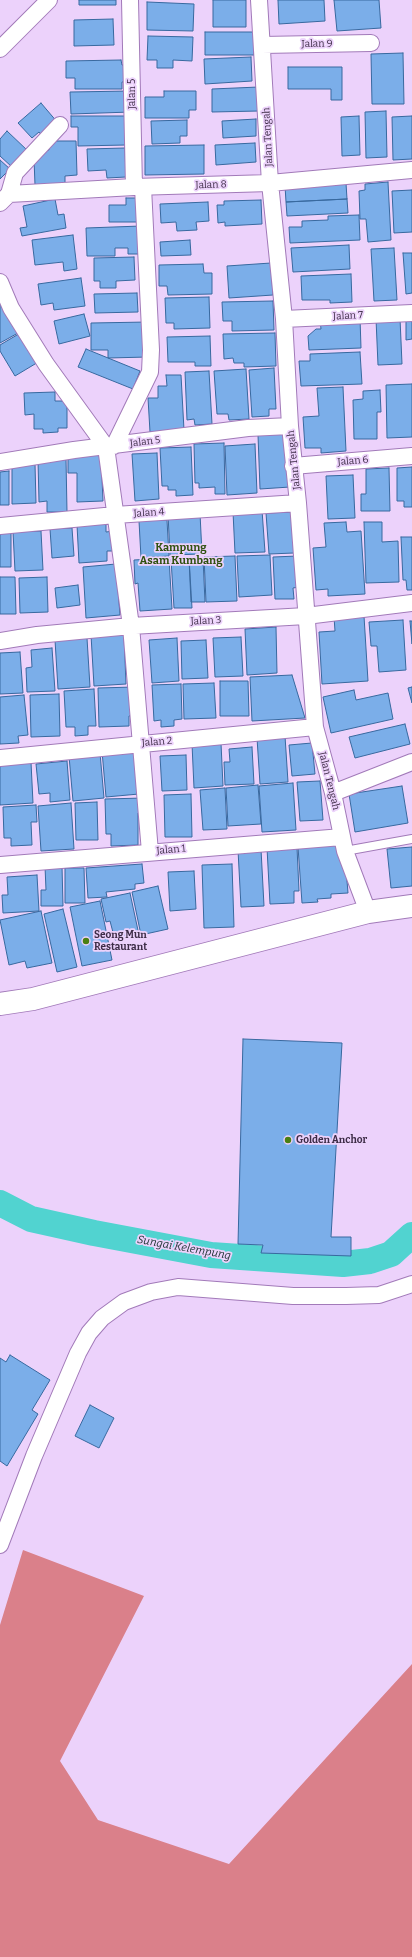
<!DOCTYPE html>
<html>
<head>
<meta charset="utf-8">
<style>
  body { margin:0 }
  canvas { display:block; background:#ecd2fb }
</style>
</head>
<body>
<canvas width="412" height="1957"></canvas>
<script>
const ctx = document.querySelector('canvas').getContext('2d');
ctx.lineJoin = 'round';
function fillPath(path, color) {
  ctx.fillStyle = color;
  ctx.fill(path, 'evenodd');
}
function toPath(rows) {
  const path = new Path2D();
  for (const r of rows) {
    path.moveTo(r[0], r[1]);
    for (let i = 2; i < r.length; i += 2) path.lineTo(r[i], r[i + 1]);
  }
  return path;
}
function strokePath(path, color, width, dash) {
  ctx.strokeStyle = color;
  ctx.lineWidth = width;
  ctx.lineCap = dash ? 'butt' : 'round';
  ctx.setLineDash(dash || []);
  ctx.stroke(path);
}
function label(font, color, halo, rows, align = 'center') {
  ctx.font = font + ' Bitter,serif';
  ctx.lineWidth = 3.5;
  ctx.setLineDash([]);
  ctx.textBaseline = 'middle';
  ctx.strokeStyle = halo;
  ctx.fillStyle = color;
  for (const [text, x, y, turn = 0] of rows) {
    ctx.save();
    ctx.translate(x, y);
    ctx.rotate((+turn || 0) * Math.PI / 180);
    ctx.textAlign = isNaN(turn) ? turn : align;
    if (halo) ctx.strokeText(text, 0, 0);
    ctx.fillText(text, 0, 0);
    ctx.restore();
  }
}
fillPath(toPath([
  [23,1550,144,1596,60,1761,98,1820,229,1864,412,1664,412,1957,0,1957,0,1625]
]), '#da808a');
strokePath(toPath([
  [0,1203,31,1219,94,1233,211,1255,343,1264,370,1261,391,1254,412,1235]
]), '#51d3d0', 26);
const building = toPath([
  [79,0,116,0,116,5,79,5,79,0],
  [213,0,246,0,246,27,213,27,213,0],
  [278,0,324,0,325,21,279,24,278,0],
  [334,0,379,0,381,28,337,31,334,0],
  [147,2,194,4,193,31,147,30,147,2],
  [113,19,114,45,74,46,74,20,113,19],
  [205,32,254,32,254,55,205,55,205,32],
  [148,36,193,37,192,61,173,60,173,68,157,68,157,60,147,60,148,36],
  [403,53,404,104,372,104,371,54,403,53],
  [251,57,252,81,205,84,204,59,251,57],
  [121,60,122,65,131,65,131,82,122,82,122,89,75,89,75,78,66,78,66,61,121,60],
  [288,67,342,67,342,100,331,100,331,89,288,89,288,67],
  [259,87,259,111,212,112,212,89,259,87],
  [131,91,131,112,71,114,70,92,131,91],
  [164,91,196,91,196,110,189,110,189,118,145,118,145,97,164,97,164,91],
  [41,103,58,123,42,136,39,132,32,138,18,123,41,103],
  [386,111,387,157,366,158,365,112,386,111],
  [71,116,131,116,126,145,78,146,78,127,71,127,71,116],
  [359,116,360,155,342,156,341,117,359,116],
  [412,116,412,159,393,160,392,117,412,116],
  [256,119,256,136,223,138,222,121,256,119],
  [187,120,187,136,180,136,180,143,152,144,151,121,187,120],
  [7,131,28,151,12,167,0,156,0,139,7,131],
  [48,141,76,141,77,175,65,176,65,184,35,185,34,159,39,159,39,150,49,150,48,141],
  [255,143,256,162,216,165,215,145,255,143],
  [204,145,204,174,145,175,145,146,204,145],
  [125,148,126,177,107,178,106,170,88,171,87,149,125,148],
  [0,160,10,169,0,179,0,160],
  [388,182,391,240,368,242,366,219,360,219,359,191,365,190,365,184,388,182],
  [346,183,347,199,286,202,285,186,346,183],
  [412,190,412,232,394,233,392,191,412,190],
  [126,198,139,198,139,222,109,222,109,205,126,205,126,198],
  [55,199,58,215,64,214,66,228,22,236,20,228,27,227,23,206,55,199],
  [347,199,348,213,287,216,286,202,347,199],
  [261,200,262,224,225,226,225,222,218,223,217,205,224,205,224,201,261,200],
  [208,202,209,221,196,222,197,230,177,231,176,222,161,223,160,204,208,202],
  [359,215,360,240,290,243,289,227,302,227,302,221,328,220,328,216,359,215],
  [141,226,142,254,128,254,128,248,115,248,115,256,87,256,86,228,141,226],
  [73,235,77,269,64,271,63,262,35,265,32,240,73,235],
  [190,240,191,255,161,256,160,242,190,240],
  [349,245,350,269,293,272,291,248,349,245],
  [394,248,397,300,374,301,371,249,394,248],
  [403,253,412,253,412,293,406,294,403,253],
  [134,257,135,280,116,281,116,288,100,288,100,281,94,281,94,258,134,257],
  [271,263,273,295,229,298,227,266,271,263],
  [203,264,204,273,212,273,212,294,168,295,167,286,159,286,159,265,203,264],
  [351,274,352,302,330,303,330,300,302,300,301,276,351,274],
  [81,278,85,306,54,310,53,303,41,305,38,284,81,278],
  [137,293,138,312,95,313,94,294,137,293],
  [209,297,210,328,174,329,174,323,166,323,165,298,209,297],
  [273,301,274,330,232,331,232,321,223,321,222,302,273,301],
  [0,303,18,333,0,343,0,303],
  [84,314,90,336,59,344,54,321,84,314],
  [360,318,361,348,309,350,308,336,316,329,321,329,320,320,360,318],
  [400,318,402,364,378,365,376,319,400,318],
  [406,319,412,319,412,339,406,340,406,319],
  [148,322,148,357,108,358,108,350,91,350,91,323,148,322],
  [22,332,40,361,15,376,0,351,0,345,22,332],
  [275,333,276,366,244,367,244,363,234,363,233,358,224,359,223,334,275,333],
  [210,336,211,366,195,366,195,362,168,362,167,337,210,336],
  [86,349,140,371,133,389,78,367,86,349],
  [360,352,362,384,301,386,299,361,310,361,310,354,360,352],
  [274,368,276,409,269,409,269,416,252,417,249,370,274,368],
  [246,369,249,419,229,420,228,414,217,414,214,371,246,369],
  [209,371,212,424,195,425,194,419,187,420,185,372,209,371],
  [166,375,181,375,184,430,150,432,148,398,158,398,158,386,167,386,166,375],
  [412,384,412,437,387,438,386,385,412,384],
  [343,387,346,451,321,453,321,448,305,448,303,417,319,416,317,388,343,387],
  [380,390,381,412,377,412,377,439,354,439,353,400,363,399,363,391,380,390],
  [55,392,55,401,67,401,67,428,58,428,58,432,43,433,43,429,34,429,34,414,25,415,24,393,55,392],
  [288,434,290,487,260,489,258,435,288,434],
  [224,443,225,494,215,494,215,487,199,488,199,483,195,483,194,444,224,443],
  [255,444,257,493,227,495,225,446,255,444],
  [191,447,193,495,176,496,176,490,168,490,168,486,162,486,160,448,191,447],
  [157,453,159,499,135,501,132,454,157,453],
  [101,454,103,501,77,502,77,473,68,473,68,455,101,454],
  [66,459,67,512,47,512,47,501,39,502,38,460,66,459],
  [12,464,35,464,36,503,12,504,12,464],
  [412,467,412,507,404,507,404,501,397,501,397,468,412,467],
  [389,468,390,511,361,511,361,494,366,494,366,469,389,468],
  [9,471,9,505,0,505,0,472,9,471],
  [353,475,355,518,328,519,326,476,353,475],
  [262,510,265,552,235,553,233,512,262,510],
  [292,512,294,553,269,554,266,513,292,512],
  [200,513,202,554,170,555,168,514,200,513],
  [167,520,169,556,141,558,139,521,167,520],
  [346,522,347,532,361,531,365,594,328,596,328,589,316,590,313,548,326,547,324,523,346,522],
  [364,522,382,522,382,542,398,541,399,582,366,583,364,522],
  [106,523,106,532,114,531,115,551,107,551,107,561,79,563,77,525,106,523],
  [0,528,11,528,11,567,0,567,0,528],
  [72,528,74,556,52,558,50,529,72,528],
  [41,531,43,570,15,571,13,532,41,531],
  [401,537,412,537,412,590,407,590,406,580,403,580,401,537],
  [270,555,272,595,239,597,237,556,270,555],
  [235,556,237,601,206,602,204,557,235,556],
  [298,556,299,587,293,588,294,599,275,599,273,557,298,556],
  [169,558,172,609,140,611,138,583,135,584,134,560,169,558],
  [189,558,203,558,205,602,191,602,189,558],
  [189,558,192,608,174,608,171,559,189,558],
  [116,564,120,615,86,618,83,567,116,564],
  [0,577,15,577,16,614,0,614,0,577],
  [47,577,48,612,20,613,19,578,47,577],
  [78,585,80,605,57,608,55,588,78,585],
  [364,616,368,681,322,684,319,632,335,631,334,617,364,616],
  [403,620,406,670,379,672,377,646,371,646,369,622,403,620],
  [410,621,412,621,412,644,410,621],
  [276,627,277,673,247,675,245,629,276,627],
  [124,634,126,684,94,686,91,635,124,634],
  [241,637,243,676,215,677,213,638,241,637],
  [87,638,90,687,58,689,55,640,87,638],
  [177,638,179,681,152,683,149,640,177,638],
  [206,640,208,678,182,679,181,641,206,640],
  [52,648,55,691,27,692,26,668,32,667,31,650,52,648],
  [20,652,23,693,0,694,0,653,20,652],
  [292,675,305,718,252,721,250,677,292,675],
  [220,681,248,681,249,716,220,716,220,681],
  [214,683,216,718,184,719,183,684,214,683],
  [181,684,182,719,174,720,174,726,161,727,161,720,154,721,152,685,181,684],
  [134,687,135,715,129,716,129,726,99,727,98,688,134,687],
  [412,687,412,703,408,688,412,687],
  [94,689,96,726,88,726,88,735,75,736,75,727,66,727,64,691,94,689],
  [354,690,356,700,388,693,393,719,331,733,323,697,354,690],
  [59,694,60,736,31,737,30,695,59,694],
  [24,695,28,735,18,736,19,743,0,744,0,697,24,695],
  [405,724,410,744,355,758,349,737,405,724],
  [285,736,288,782,260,784,257,738,285,736],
  [221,743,223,786,194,788,192,744,221,743],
  [312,743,315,774,292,776,289,745,312,743],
  [252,747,254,784,225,785,224,762,230,762,229,749,252,747],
  [135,748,139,794,106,797,102,751,135,748],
  [100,753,104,798,73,801,69,756,100,753],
  [186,755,187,790,162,791,160,756,186,755],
  [67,761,70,800,50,802,50,793,39,794,36,764,67,761],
  [31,762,33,803,0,805,0,764,31,762],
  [320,781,323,820,300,821,297,782,320,781],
  [293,783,296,830,262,832,259,786,293,783],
  [258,785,261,824,228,826,226,788,258,785],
  [402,786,408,823,355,832,349,794,402,786],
  [225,788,227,829,203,830,200,790,225,788],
  [191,794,192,837,165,837,164,795,191,794],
  [144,798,144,813,138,813,138,845,111,846,111,834,106,834,105,799,144,798],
  [97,802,98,840,76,840,75,803,97,802],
  [71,803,74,849,41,851,38,806,71,803],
  [36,805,37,822,31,822,32,845,11,846,11,838,4,838,3,807,36,805],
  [338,845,346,869,348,893,331,894,331,898,317,899,318,902,302,903,298,847,338,845],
  [297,847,299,891,294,891,294,903,270,904,267,848,297,847],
  [412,847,412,886,391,888,387,849,412,847],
  [261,849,264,906,241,907,238,850,261,849],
  [142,864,144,883,135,884,135,889,106,892,107,897,88,898,86,868,142,864],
  [232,864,234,927,204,928,202,865,232,864],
  [45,866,62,866,63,906,41,906,41,890,46,890,45,866],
  [65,868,84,868,85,903,65,903,65,868],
  [194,871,196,909,170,911,168,872,194,871],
  [37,875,39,911,3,913,2,895,8,895,7,877,37,875],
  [158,886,168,929,141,935,132,892,158,886],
  [130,893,139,935,115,940,110,921,106,922,101,899,130,893],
  [100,901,112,960,82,966,70,907,100,901],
  [63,909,77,967,57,972,44,914,63,909],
  [41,911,52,963,27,968,25,961,9,965,0,920,41,911],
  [243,1039,342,1043,331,1237,351,1237,351,1256,261,1253,263,1245,238,1244,243,1039],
  [10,1355,50,1380,32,1410,38,1414,7,1466,0,1461,0,1358,6,1362,10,1355],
  [90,1405,114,1418,99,1448,75,1436,90,1405]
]);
fillPath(building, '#7baee9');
strokePath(building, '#38699f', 1);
const service = toPath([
  [345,851,412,839]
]);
const minor = toPath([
  [130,0,134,187],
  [259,0,270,183,284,319,290,426,298,503,315,727,333,793,345,851,368,912],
  [262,45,371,43],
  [0,49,49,0],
  [9,194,134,187,270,183,412,170],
  [0,203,9,194,15,173,60,125],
  [0,282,11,308,46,364,106,447,131,626,150,852],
  [284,319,412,313],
  [114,446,150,372,151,350,143,187],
  [0,462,74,450,248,428,290,426],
  [293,466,412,456],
  [0,526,115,515,298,503],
  [0,641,37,635,131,626,306,616,412,603],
  [0,758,315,727],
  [333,793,412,762],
  [0,865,342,837],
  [0,1545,34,1456,78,1353,89,1333,102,1318,124,1302,151,1292,178,1287,293,1296,346,1296,379,1295,412,1284]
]);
const secondary = toPath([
  [0,1004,33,999,368,912,412,906]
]);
strokePath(service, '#a27ab9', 10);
strokePath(minor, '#a27ab9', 18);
strokePath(secondary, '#a27ab9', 24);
strokePath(service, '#fff', 8);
strokePath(minor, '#fff', 16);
strokePath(secondary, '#fff', 22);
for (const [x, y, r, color] of [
  [86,941,4,"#4b7f11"],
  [288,1140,4,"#4b7f11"]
]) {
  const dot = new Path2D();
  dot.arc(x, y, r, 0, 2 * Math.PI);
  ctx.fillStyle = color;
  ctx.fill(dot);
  strokePath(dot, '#ecd2fb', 1.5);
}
label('10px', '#3d2c46', '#ecd2fb', [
  ["Jalan 9",317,44,-1],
  ["Jalan 5",132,94,-90],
  ["Jalan Tengah",268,137,-93],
  ["Jalan 8",211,185,-2],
  ["Jalan 7",348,316,-3],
  ["Jalan 5",145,442,-7],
  ["Jalan Tengah",294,460,-96],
  ["Jalan 6",353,461,-5],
  ["Jalan 4",149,513,-4],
  ["Jalan 3",206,621,-3],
  ["Jalan 2",157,742,-5],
  ["Jalan Tengah",329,781,76],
  ["Jalan 1",171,850,-5]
]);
label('bold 10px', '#3d2c46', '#ecd2fb', [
  ["Seong Mun",94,935],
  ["Restaurant",94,947],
  ["Golden Anchor",296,1140]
], 'left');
label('bold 11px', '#30510f', '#ecd2fb', [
  ["Kampung",181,548],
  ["Asam Kumbang",181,561]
]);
label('italic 11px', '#19302f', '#ecd2fb', [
  ["Sungai Kelempung",184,1248,10]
]);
</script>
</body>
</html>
